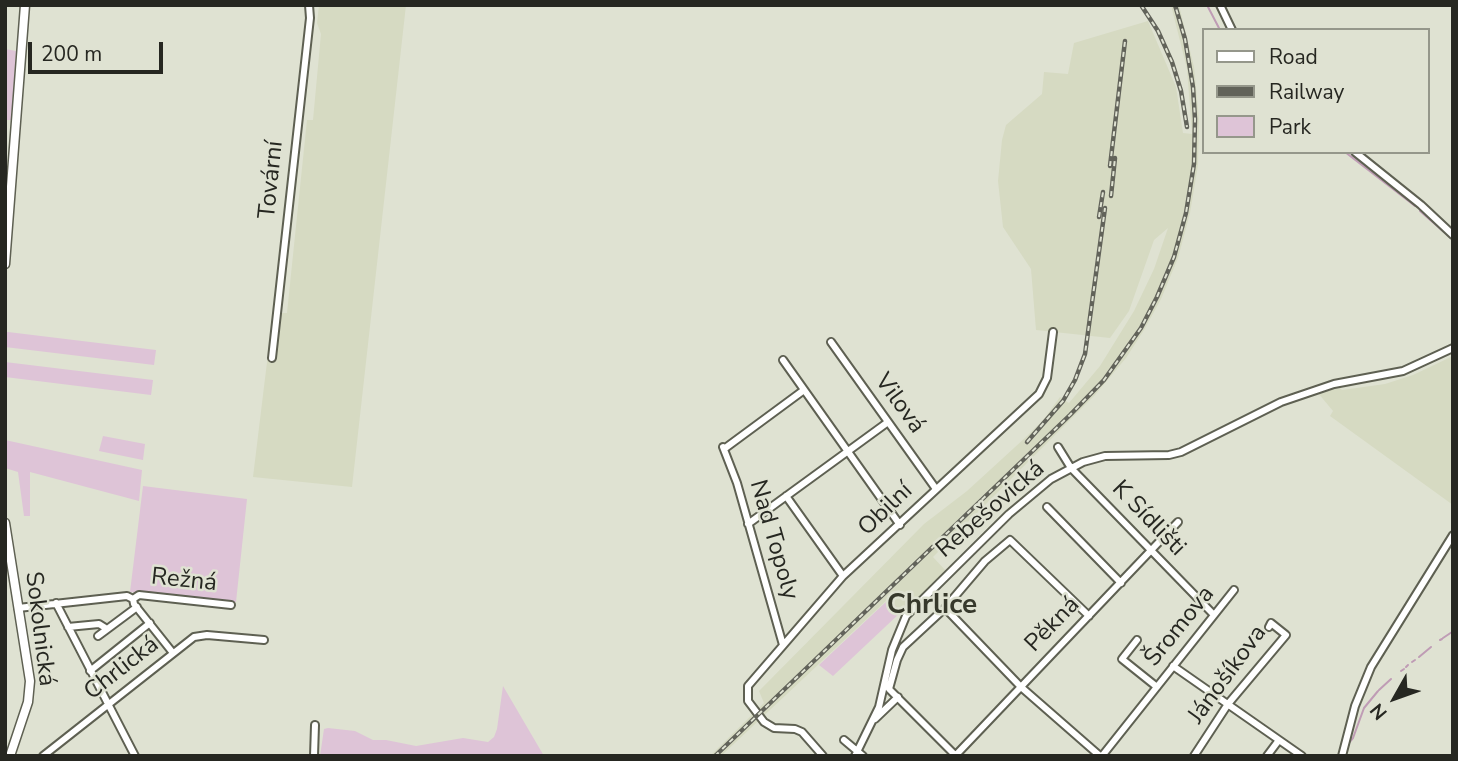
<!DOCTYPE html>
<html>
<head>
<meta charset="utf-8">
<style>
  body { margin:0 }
  #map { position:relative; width:1458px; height:761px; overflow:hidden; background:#dfe2d2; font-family:"Nunito Sans",sans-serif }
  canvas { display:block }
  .frame { position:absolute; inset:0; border:7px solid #262721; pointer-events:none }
  .legend { position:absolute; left:1202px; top:28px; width:228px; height:126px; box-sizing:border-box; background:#dfe2d2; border:2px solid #95978b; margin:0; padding:9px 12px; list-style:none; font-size:21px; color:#262721 }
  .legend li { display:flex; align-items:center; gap:14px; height:35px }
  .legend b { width:35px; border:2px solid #95978b }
  .north { position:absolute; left:1360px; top:663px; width:70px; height:70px; -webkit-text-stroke:5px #dfe2d2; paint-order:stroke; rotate:230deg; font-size:19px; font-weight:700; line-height:28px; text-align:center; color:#262721 }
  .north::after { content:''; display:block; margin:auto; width:24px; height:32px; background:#262721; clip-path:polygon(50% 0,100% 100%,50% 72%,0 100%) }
  .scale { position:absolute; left:28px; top:42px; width:135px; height:32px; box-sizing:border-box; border:4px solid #262721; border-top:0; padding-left:9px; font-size:21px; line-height:24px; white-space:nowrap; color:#262721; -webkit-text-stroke:5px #dfe2d2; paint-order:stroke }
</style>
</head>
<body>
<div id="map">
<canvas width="1458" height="761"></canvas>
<div class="frame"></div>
<ul class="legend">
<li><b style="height:9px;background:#fff"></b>Road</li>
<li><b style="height:9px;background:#62635a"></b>Railway</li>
<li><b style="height:19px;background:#dec4d7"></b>Park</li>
</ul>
<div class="north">N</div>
<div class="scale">200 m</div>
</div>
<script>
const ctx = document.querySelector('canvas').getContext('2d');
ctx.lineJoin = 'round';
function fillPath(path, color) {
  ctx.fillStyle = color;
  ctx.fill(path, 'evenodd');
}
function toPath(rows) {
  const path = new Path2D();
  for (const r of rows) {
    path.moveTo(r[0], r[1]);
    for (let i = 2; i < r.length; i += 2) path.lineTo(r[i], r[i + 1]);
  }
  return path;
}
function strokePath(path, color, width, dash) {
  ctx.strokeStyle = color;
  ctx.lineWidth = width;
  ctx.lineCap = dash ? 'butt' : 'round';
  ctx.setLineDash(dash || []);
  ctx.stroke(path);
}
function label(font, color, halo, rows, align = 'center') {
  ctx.font = font + ' "Nunito Sans",sans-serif';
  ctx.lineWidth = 5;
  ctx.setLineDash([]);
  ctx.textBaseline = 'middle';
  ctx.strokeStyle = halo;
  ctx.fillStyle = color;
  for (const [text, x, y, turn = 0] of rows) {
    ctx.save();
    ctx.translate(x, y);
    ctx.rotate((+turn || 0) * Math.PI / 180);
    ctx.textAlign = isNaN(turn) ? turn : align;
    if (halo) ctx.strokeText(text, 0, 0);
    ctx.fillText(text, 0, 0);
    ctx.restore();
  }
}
fillPath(toPath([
  [319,5,406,5,352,487,253,477,273,313,287,313,307,120,313,120,321,34,317,23],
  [1171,5,1179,5,1194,67,1199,119,1198,165,1190,213,1178,258,1161,299,1144,330,1126,358,1095,395,933,557,946,571,902,613,888,599,721,756,710,756,764,703,759,691,924,524,967,491,1026,437,1044,419,1060,397,1069,403,1100,366,1134,311,1154,269,1168,228,1154,240,1129,311,1110,338,1036,330,1031,269,1003,227,998,181,1002,140,1006,125,1042,94,1044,72,1068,74,1074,43,1148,21,1176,87,1183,133,1192,134,1187,69],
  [1453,356,1453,505,1330,416,1333,411,1318,393,1340,388,1342,390,1385,384,1413,375]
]), '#d6dac2');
fillPath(toPath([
  [5,49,16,51,11,120,5,120],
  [8,332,156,350,154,365,5,347,5,333],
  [5,362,153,380,151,395,5,377],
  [103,436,145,444,143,460,99,451],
  [5,440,142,470,139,501,30,472,30,516,24,516,18,472,5,468],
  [143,486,247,499,236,602,130,592],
  [889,599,901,612,833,676,819,665],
  [503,686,544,756,320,756,324,729,328,728,355,731,373,740,386,740,416,746,463,738,488,742,494,737,497,729]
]), '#dec4d7');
strokePath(toPath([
  [1207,5,1220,30],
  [1345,152,1415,206],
  [1420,211,1452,239],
  [1443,638,1452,632],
  [1440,640,1442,639],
  [1419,657,1431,647],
  [1412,662,1415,660],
  [1406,667,1408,665],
  [1401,671,1404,669],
  [1379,690,1391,679],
  [1348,744,1353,738,1364,708,1378,691]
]), '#bf9cb5', 2);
const minor = toPath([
  [1220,5,1232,30],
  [1355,152,1421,205,1453,235],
  [831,342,936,489],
  [272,358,310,18,309,5],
  [783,360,900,525],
  [723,447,737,483,783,645],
  [1058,447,1071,468,1214,615],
  [724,449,804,390],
  [786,496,843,576],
  [1047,507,1121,583],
  [748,524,888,422],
  [133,599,139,595,231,605],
  [56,603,135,756],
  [18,608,127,596,133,599,134,604,173,653],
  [945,608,1021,687,1100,756],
  [68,627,99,624,107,629],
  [98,636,137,607],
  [1137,640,1122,659,1157,687],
  [1173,666,1302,756],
  [90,671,150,623],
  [875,719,898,697],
  [844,740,863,756],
  [43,756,194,637,207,635,264,640],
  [314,756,315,725],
  [823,756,802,732,795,729,774,728,764,722,748,701,748,686,843,576,1039,394,1047,378,1053,332],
  [855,756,879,707,892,650,906,616,1009,514,1051,479,1083,462,1105,456,1169,455,1181,452,1281,402,1334,384,1403,371,1453,348],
  [955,756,1178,522],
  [956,756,889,689,897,660,903,647,945,608,985,561,1010,540,1089,616],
  [1102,756,1234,590],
  [1194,756,1228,704,1286,635,1271,623,1269,627],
  [1267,756,1279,740],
  [1342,756,1355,706,1371,667,1453,535]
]);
const major = toPath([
  [5,264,25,5],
  [5,523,30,681,28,702,10,756]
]);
strokePath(minor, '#5e6052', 10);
strokePath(major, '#5e6052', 11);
strokePath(minor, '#fff', 6);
strokePath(major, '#fff', 8);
const rail = toPath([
  [1141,5,1158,31,1172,62,1181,91,1187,127],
  [1110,166,1125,41],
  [1111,196,1115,158],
  [1099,217,1103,192],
  [1027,442,1063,401,1075,380,1085,354,1105,208],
  [715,756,1070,415,1104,380,1141,328,1157,297,1174,257,1186,213,1194,164,1195,119,1193,87,1185,39,1175,5]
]);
strokePath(rail, '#62635a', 4.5);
strokePath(rail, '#dfe2d2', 2, [5]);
label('24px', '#262721', '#dfe2d2', [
  ["Tovární",272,180,-84],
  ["Vilová",899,404,54],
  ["Obilní",886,510,-44],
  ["Rebešovická",991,510,-41],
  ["K Sídlišti",1148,519,46],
  ["Nad Topoly",773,540,74],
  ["Režná",184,581,6],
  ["Pěkná",1053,625,-46],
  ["Šromova",1180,627,-51],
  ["Sokolnická",39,629,83],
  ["Chrlická",122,669,-38],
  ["Jánošíkova",1228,675,-54]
]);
label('bold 28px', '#36382b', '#dfe2d2', [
  ["Chrlice",932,606]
]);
</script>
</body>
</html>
